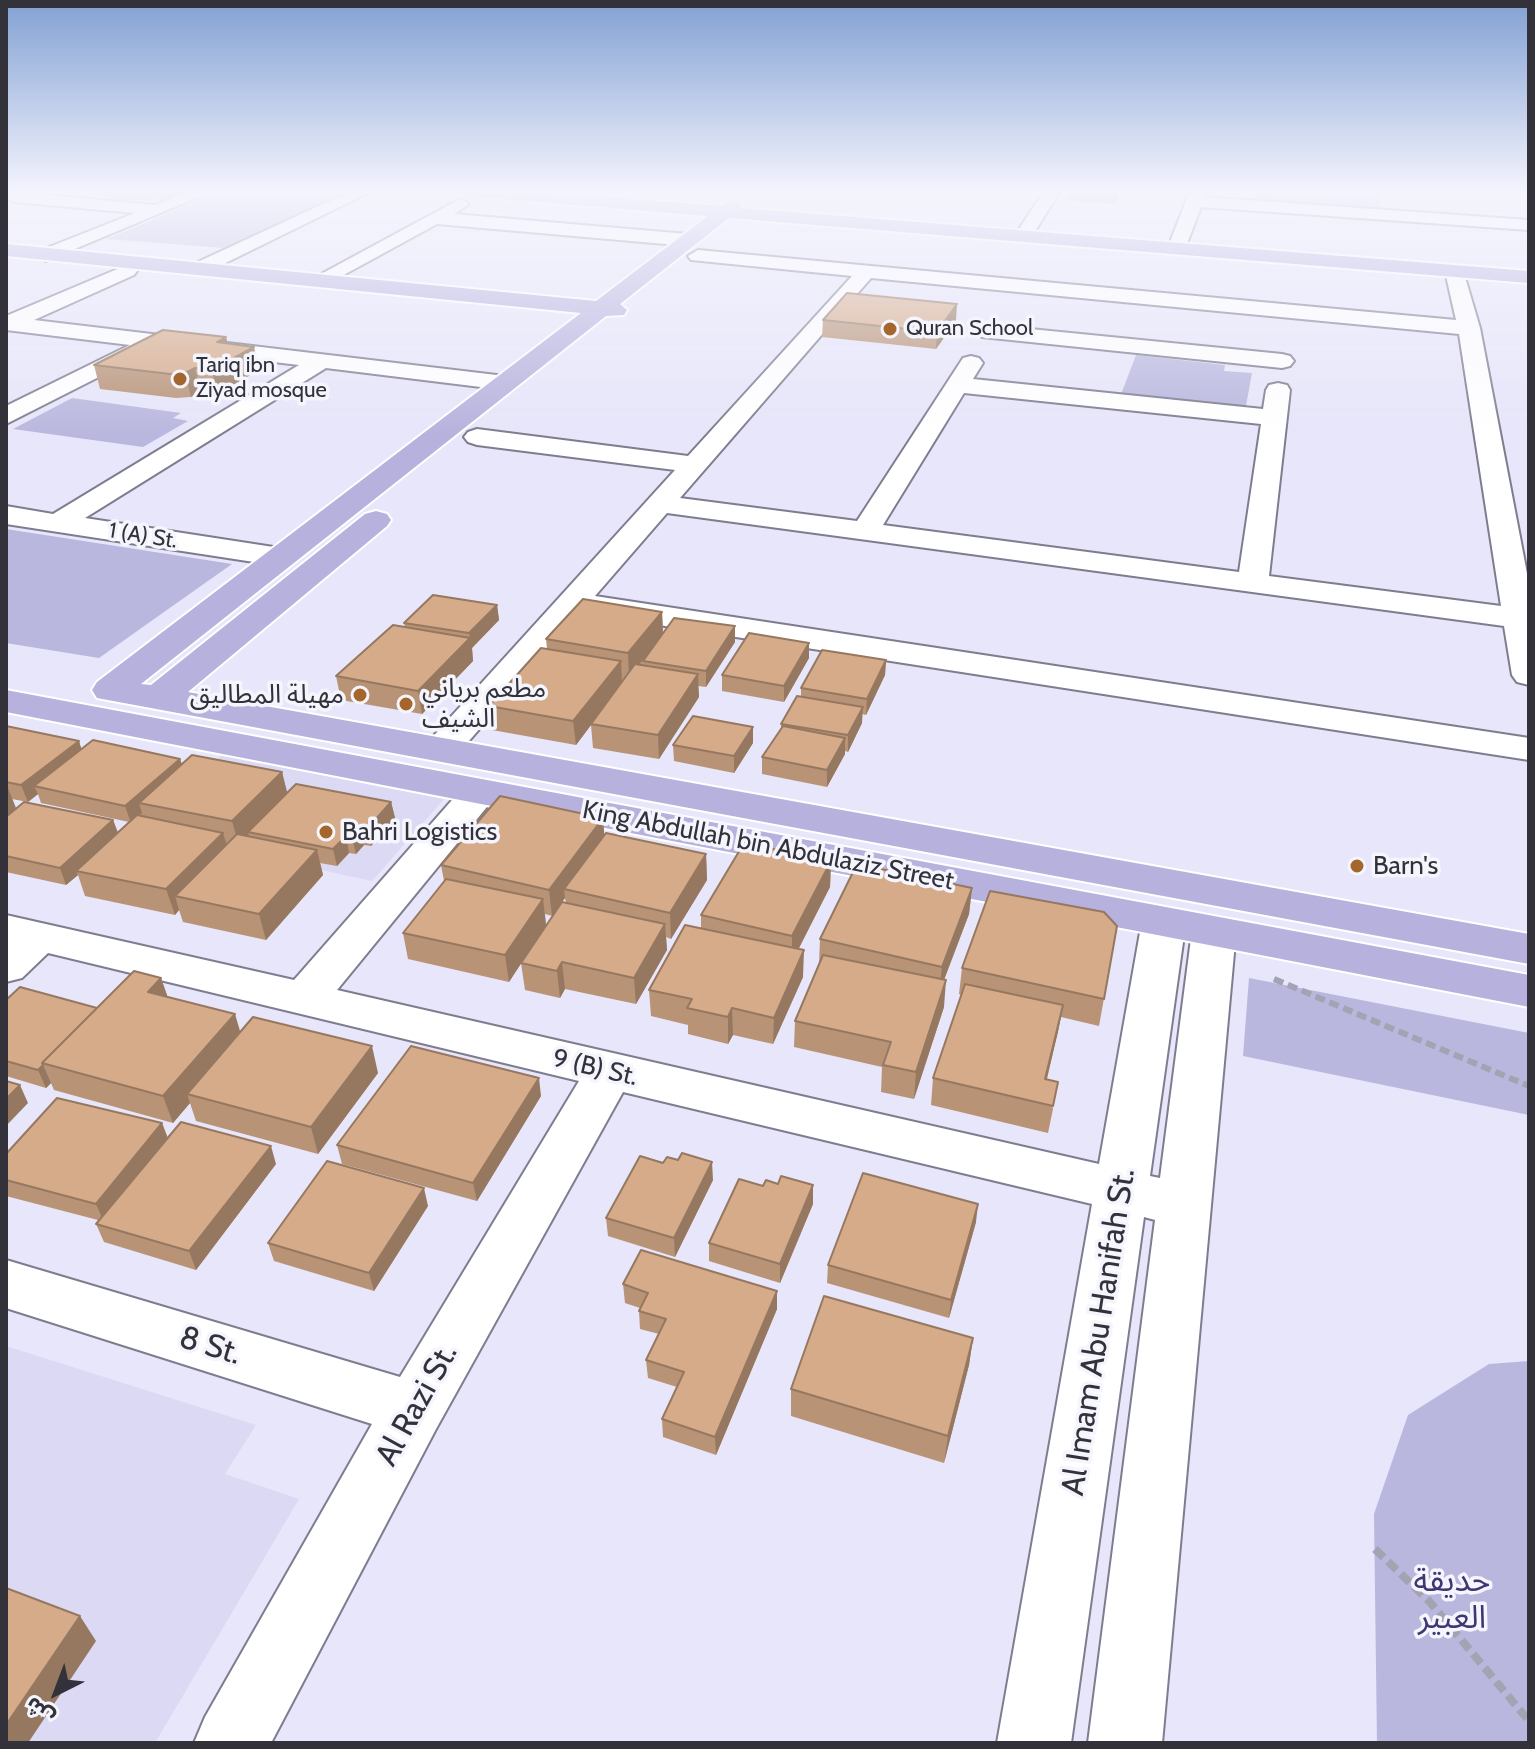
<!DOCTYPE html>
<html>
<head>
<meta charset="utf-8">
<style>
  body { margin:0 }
  #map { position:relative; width:1535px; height:1749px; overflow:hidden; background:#e7e6fa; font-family:Cabin,"Noto Sans Arabic",sans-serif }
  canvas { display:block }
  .frame { position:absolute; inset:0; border:8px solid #33323a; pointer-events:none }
  .north { position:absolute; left:16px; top:1653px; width:80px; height:80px; -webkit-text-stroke:6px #f5f5fd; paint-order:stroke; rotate:222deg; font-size:22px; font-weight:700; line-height:32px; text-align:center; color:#33323a }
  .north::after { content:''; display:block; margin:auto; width:28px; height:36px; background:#33323a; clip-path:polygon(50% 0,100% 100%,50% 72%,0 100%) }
</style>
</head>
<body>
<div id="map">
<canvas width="1535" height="1749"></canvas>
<div class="frame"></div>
<div class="north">ش</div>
</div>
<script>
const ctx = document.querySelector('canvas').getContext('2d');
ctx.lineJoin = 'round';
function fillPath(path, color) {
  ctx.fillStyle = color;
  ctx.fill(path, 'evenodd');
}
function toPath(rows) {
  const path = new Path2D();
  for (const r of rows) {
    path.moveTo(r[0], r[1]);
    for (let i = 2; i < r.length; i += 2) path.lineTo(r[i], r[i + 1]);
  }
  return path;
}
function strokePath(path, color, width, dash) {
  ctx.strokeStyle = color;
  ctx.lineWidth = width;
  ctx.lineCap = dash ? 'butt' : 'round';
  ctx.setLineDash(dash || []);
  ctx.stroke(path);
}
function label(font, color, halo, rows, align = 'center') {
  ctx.font = font + ' Cabin,"Noto Sans Arabic",sans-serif';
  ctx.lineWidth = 7;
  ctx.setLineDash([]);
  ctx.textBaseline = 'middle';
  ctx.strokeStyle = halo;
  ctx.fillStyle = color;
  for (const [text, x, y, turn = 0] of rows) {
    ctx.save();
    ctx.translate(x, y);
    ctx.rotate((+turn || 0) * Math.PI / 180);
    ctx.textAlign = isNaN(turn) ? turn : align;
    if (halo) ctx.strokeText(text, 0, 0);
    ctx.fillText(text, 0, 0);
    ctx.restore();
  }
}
fillPath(toPath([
  [222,755,444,799,372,881,137,830],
  [6,1346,256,1425,225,1474,299,1499,155,1743,6,1743]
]), '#dbd9f4');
fillPath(toPath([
  [221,191,283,191,347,196,236,249,107,239],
  [1253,191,1379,191,1380,209,1251,200],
  [1136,355,1225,365,1224,371,1252,373,1245,411,1120,397],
  [72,398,181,413,173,418,188,421,143,447,13,429],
  [6,529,232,564,99,658,6,643],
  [1249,978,1529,1033,1529,1115,1243,1056],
  [1529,1361,1529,1743,1377,1743,1374,1514,1408,1415,1489,1364]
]), '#b9b7de');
const minor = toPath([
  [191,191,213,191,46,261,36,255,39,251,135,213,14,202,6,198,14,192,155,205,191,191],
  [351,191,372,191,203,274,189,274,186,270,189,266,351,191],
  [561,191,578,191,568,197,562,196,561,191],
  [1044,191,1060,191,1034,233,1022,233,1019,229,1044,191],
  [1190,191,1206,191,1204,197,1529,220,1529,230,1201,207,1186,246,1172,246,1170,242,1190,191],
  [460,199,469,204,454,214,688,234,697,240,688,246,437,224,327,284,313,284,310,280,460,199],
  [698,250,1456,320,1445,271,1455,265,1462,267,1480,328,1529,584,1529,685,1517,682,1512,675,1504,626,667,513,595,596,1529,738,1529,760,581,613,454,758,441,761,428,758,422,750,428,742,675,470,477,445,468,442,464,437,468,432,477,429,688,456,852,276,691,260,688,256,698,250],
  [871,278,1459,334,1501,606,1269,576,1290,390,1287,385,1278,383,1269,385,1266,390,1263,409,973,379,983,363,979,358,971,356,963,358,857,521,680,498,871,278],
  [964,393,1261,424,1239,572,883,525,964,393],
  [127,265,134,267,137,271,134,275,34,320,505,376,513,378,517,383,513,388,505,390,326,368,85,518,280,548,291,551,295,557,291,563,280,566,6,524,6,506,53,514,299,365,156,348,6,424,6,406,130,345,6,330,6,316,127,265],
  [990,325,1282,354,1290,356,1294,361,1290,366,1282,368,982,337,979,332,990,325],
  [481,779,495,783,500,791,337,990,1099,1164,1142,921,1149,911,1164,907,1179,911,1186,921,1150,1176,1160,1178,1192,931,1198,921,1214,917,1230,921,1236,931,1162,1743,1088,1743,1155,1220,1144,1217,1071,1743,997,1743,1092,1204,623,1092,436,1429,271,1743,194,1743,205,1717,372,1424,6,1308,6,1260,400,1377,579,1081,48,953,22,978,6,982,6,915,294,980,467,783,481,779]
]);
const major = toPath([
  [457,191,528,191,721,206,734,200,740,201,741,208,1529,271,1529,283,729,218,620,304,627,310,624,315,606,316,141,684,151,685,365,514,376,511,387,514,391,520,387,526,188,692,1529,934,1529,964,97,698,92,690,97,682,581,313,6,256,6,244,596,301,708,216,466,196,457,191],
  [6,690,1529,975,1529,1007,6,712,6,690]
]);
strokePath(minor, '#7e7d8f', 4);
strokePath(major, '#fff', 4);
strokePath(toPath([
  [1274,979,1529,1086]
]), '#a4a3b2', 6, [10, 5]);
strokePath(toPath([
  [1375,1549,1429,1601,1529,1721]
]), '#a4a3b2', 8, [12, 6]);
fillPath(minor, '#fff');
fillPath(major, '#b6b2dd');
fillPath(toPath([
  [100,191,190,191,168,199,113,200,112,197,102,196],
  [1068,191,1118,191,1118,196,1114,204,1067,200],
  [823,320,956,321,936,349,822,337],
  [226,337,228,344,259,370,217,394,201,392,191,397,176,398,100,389,94,365],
  [497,605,499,620,472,648,473,661,422,714,341,700,336,676,405,627,404,623],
  [662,612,663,633,735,642,706,687,698,686,699,697,659,759,593,748,591,725,576,745,492,730,489,706,547,649,546,639],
  [809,643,809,658,784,702,722,691,722,675],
  [886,660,885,675,866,715,862,714,862,723,848,752,845,751,845,754,827,787,762,774,762,757,781,729,781,724,801,696,801,688],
  [6,726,79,741,81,749,180,759,182,764,282,772,287,793,391,802,395,818,371,846,364,845,356,854,349,853,337,866,320,863,323,875,266,940,183,922,179,910,175,915,85,896,78,875,66,885,6,872],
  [38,794,41,803,129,822,118,832,113,820,16,809,12,799,28,802],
  [753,727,753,743,734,773,674,761,673,745],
  [603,818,604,835,706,854,707,880,671,939,666,937,667,950,636,1004,565,989,560,998,525,990,521,963,566,903,565,898,552,916,545,914,546,925,509,982,408,959,403,933,444,881,441,865],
  [831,861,830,887,798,949,803,977,773,1044,733,1035,728,1044,688,1034,688,1025,651,1016,649,990,701,929,701,915],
  [972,888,969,914,944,980,944,1007,914,1099,881,1092,882,1067,794,1047,795,1021,819,964,820,939],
  [1117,926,1099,1026,1061,1017,1047,1079,1053,1109,1048,1133,931,1105,933,1078,961,995,959,994,962,968],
  [161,978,168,998,241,1032,378,1073,318,1154,196,1121,190,1103,173,1123,54,1090,51,1083,46,1088,6,1076,6,1000,97,1008],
  [541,1096,477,1201,342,1164,337,1145],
  [162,1123,168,1138,276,1164,196,1270,104,1242,96,1224,98,1220,6,1196,6,1154],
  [678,1160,713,1180,675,1257,608,1236,606,1218,663,1163],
  [813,1204,780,1283,709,1261,709,1243],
  [428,1206,374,1291,274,1261,268,1243],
  [976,1222,949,1318,827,1283,828,1265],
  [623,1284,777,1291,777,1309,716,1455,663,1437,662,1419,677,1387,648,1378,646,1360,659,1334,640,1329,639,1311,640,1308,625,1303],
  [973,1338,969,1365,944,1463,791,1416,791,1389]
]), '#b89376');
fillPath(toPath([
  [167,191,190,191,168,199],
  [1117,191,1118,191,1118,196,1114,204,1115,194],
  [957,304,956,321,936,349,937,332],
  [226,337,231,359,254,347,259,370,217,394,212,370,217,342],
  [195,368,201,392,191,397,185,373],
  [497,605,499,620,472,648,473,661,422,714,418,691,470,638,469,633],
  [662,612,663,635,629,677,628,653],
  [735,626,735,642,706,687,706,671],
  [809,643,809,658,784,702,784,686],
  [886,660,885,675,866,715,867,699],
  [621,661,622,684,576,745,573,721],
  [698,674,699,697,659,759,658,735],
  [863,707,862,723,848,752,848,735],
  [753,727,753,743,734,773,734,756],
  [845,738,845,754,827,787,827,770],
  [79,741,84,758,34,786,38,794,28,802,21,785],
  [180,759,185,775,139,803,142,813,131,823,125,806],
  [282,772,288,796,248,832,249,836,239,846,232,821],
  [8,788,18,813,6,823,6,790],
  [391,802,395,818,371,846,367,829],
  [603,818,605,843,564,889,565,898,552,916,549,890],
  [113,820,119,837,76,871,78,875,66,885,60,868],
  [360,828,364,845,356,854,352,837],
  [223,833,231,858,175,896,179,910,175,915,166,889],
  [346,836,349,853,337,866,333,849],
  [317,850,323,875,266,940,259,914],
  [706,854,707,880,671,939,670,913],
  [831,861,830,887,792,962,792,936],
  [972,888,969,914,939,993,942,967],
  [543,899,546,925,509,982,505,955],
  [665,924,667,950,636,1004,634,978],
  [804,950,803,977,773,1044,774,1018],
  [562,962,565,989,560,998,557,971],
  [161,978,170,1004,148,992],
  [946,980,944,1007,914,1099,916,1072],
  [1063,1005,1058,1032,1040,1106,1045,1079],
  [732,1008,733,1035,728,1044,728,1017],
  [235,1014,243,1041,187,1094,190,1103,173,1123,163,1096],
  [372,1046,378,1073,318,1154,311,1127],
  [43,1065,51,1083,46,1088,38,1070],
  [539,1078,541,1096,477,1201,473,1183],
  [20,1085,28,1103,6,1126,6,1099],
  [162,1123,169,1142,104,1222,96,1204],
  [271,1146,276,1164,196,1270,189,1251],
  [712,1162,713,1180,675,1257,674,1238],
  [813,1185,813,1204,780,1283,780,1264],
  [424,1188,428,1206,374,1291,369,1273],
  [978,1204,976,1222,949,1318,951,1300],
  [777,1291,777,1309,716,1455,715,1437],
  [973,1338,969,1365,944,1463,948,1436],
  [80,1616,96,1641,28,1743,6,1743,6,1725]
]), '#967860');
const building = toPath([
  [1068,191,1117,191,1115,194,1068,191],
  [847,293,957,304,937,332,823,320,847,293],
  [163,330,226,337,217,342,254,347,212,370,195,368,185,373,170,374,94,365,163,330],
  [433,595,497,605,469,633,404,623,433,595],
  [583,599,662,612,628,653,546,639,583,599],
  [674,618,735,626,706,671,643,661,674,618],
  [393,625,470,638,418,691,336,676,393,625],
  [749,633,809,643,784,686,722,675,749,633],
  [541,648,621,661,573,721,489,706,541,648],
  [822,650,886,660,867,699,801,688,822,650],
  [635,664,698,674,658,735,591,724,635,664],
  [797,696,863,707,848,735,781,724,797,696],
  [693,716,753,727,734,756,673,745,693,716],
  [6,726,79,741,21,785,6,782,6,726],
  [783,726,845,738,827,770,762,757,783,726],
  [93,740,180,759,125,806,34,786,93,740],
  [192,755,282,772,232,821,139,803,192,755],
  [296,784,391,802,367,829,360,828,352,837,346,836,333,849,248,832,296,784],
  [500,796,603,818,549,890,441,865,500,796],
  [24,802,113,820,60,868,6,856,6,817,24,802],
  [137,815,223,833,166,889,76,871,137,815],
  [606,833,706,854,670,913,564,889,606,833],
  [237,834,317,850,259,914,175,896,237,834],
  [744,843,831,861,792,936,701,915,744,843],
  [857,864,972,888,942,967,820,939,857,864],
  [446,879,543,899,505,955,403,933,446,879],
  [990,891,1104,912,1117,926,1104,999,962,968,990,891],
  [562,902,665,924,634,978,562,962,557,971,521,963,562,902],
  [685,925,804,950,774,1018,732,1008,728,1017,687,1008,692,999,649,990,685,925],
  [823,955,946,980,916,1072,883,1065,891,1042,795,1021,823,955],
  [134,971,161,978,148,992,235,1014,163,1096,42,1063,134,971],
  [965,984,1063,1005,1045,1079,1058,1082,1053,1106,933,1078,965,984],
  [20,987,97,1008,42,1063,43,1065,38,1070,6,1061,6,1000,20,987],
  [253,1017,372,1046,311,1127,187,1094,253,1017],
  [411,1046,539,1078,473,1183,337,1145,411,1046],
  [6,1081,20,1085,6,1099,6,1081],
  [57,1098,162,1123,96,1204,6,1180,6,1154,57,1098],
  [181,1122,271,1146,189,1251,96,1224,181,1122],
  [682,1153,712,1162,674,1238,606,1218,640,1156,663,1163,667,1157,678,1160,682,1153],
  [327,1161,424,1188,369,1273,268,1243,327,1161],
  [863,1173,978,1204,951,1300,828,1265,863,1173],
  [781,1176,813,1185,780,1264,709,1243,739,1179,763,1186,766,1180,778,1184,781,1176],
  [641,1250,777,1291,715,1437,662,1419,684,1372,646,1360,666,1319,639,1311,648,1293,623,1284,641,1250],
  [824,1296,973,1338,948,1436,791,1389,824,1296],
  [6,1588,80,1616,6,1725,6,1588]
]);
fillPath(building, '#d6ab89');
strokePath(building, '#967860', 2);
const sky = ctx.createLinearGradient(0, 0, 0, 436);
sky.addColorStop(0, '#82a1d3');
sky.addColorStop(0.44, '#f4f4fd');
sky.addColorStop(1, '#f4f4fd00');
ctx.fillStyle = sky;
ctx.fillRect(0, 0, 1535, 436);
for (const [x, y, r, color] of [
  [890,329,8,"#a5662d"],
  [180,379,8,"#a5662d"],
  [360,695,8,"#a5662d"],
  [406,704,8,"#a5662d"],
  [326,832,8,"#a5662d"],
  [1357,866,8,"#a5662d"]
]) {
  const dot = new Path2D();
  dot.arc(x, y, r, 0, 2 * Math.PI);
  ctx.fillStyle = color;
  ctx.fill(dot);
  strokePath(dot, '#f5f5fd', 3);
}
label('22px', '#33323a', '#f5f5fd', [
  ["Quran School",906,329],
  ["Tariq ibn",196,366],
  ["Ziyad mosque",196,391]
], 'left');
label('22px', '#33323a', '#f5f5fd', [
  ["1 (A) St.",143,536,9]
]);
label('26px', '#33323a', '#f5f5fd', [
  ["مطعم برياني",422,689],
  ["الشيف",422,719],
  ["مهيلة المطاليق",344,695,"right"],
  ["Bahri Logistics",342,832],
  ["Barn's",1373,866]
], 'left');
label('26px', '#33323a', '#f5f5fd', [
  ["King Abdullah bin Abdulaziz Street",768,846,11],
  ["9 (B) St.",595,1068,13]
]);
label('32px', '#33323a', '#f5f5fd', [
  ["Al Imam Abu Hanifah St.",1099,1332,-81],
  ["8 St.",210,1346,17],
  ["Al Razi St.",417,1405,-61]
]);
label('32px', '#403672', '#f5f5fd', [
  ["حديقة",1452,1582],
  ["العبير",1452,1619]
]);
</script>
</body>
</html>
